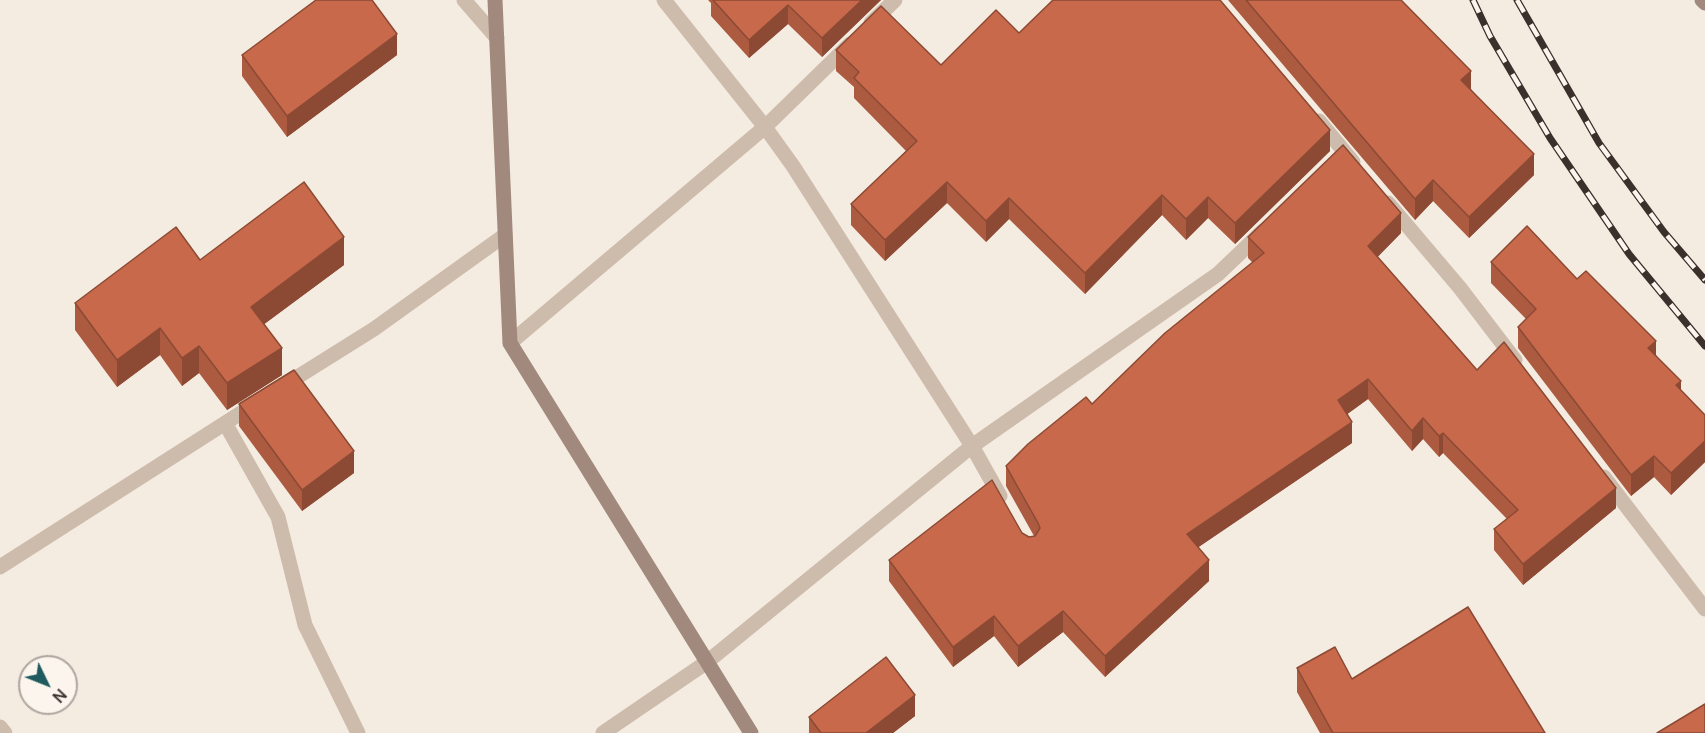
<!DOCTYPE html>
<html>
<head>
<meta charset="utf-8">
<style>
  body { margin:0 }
  #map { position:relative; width:1705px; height:733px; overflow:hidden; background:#f4ebe1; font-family:Manrope,sans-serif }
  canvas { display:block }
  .north { position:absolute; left:18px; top:655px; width:60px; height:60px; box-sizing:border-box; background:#fbf5ee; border:2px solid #aea6a0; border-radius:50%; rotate:133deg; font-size:16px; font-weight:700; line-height:24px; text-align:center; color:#3b302b }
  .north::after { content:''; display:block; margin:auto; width:21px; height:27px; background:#1f5a5e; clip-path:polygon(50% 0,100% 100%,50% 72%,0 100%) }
</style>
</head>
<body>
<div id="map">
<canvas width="1705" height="733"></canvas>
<div class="north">N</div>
</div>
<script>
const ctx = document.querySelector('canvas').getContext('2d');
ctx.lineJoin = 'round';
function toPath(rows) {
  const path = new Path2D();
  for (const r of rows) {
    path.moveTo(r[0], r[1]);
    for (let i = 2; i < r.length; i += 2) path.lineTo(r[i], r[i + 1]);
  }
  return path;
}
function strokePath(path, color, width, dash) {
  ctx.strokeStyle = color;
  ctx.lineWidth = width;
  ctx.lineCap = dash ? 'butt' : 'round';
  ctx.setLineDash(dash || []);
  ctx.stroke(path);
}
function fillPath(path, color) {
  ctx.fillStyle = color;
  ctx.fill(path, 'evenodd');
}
strokePath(toPath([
  [464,0,497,38],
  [664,0,765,127,793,166,972,446,1000,496],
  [871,23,895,0],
  [1319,121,1353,162],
  [1388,203,1460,288,1515,360],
  [510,343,765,127,850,44],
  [283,386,374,329,505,235],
  [225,423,278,517,305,625,358,733],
  [1604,477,1705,609],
  [0,567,255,404],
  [0,727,5,733],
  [603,733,707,662,972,446,1218,274,1263,231]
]), '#cdbbac', 15);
strokePath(toPath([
  [495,0,510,343,751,733],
  [1702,0,1705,3]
]), '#a18a7d', 15);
const rail = toPath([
  [1473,0,1490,36,1550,138,1629,254,1705,346],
  [1517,0,1599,143,1664,232,1705,280]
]);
strokePath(rail, '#3b302b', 7);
strokePath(rail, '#fbf5ee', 4.5, [14]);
fillPath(toPath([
  [708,0,881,0,822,57,788,24,749,58,711,16,711,3],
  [1228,0,1401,0,1471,89,1534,175,1469,238,1433,201,1415,220],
  [1019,33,1330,151,1235,244,1208,218,1186,240,1162,215,1085,294,1009,219,986,242,947,203,885,261,851,225,851,204,906,151,854,98,854,87,836,71,836,50,941,65],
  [242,55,397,55,287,137,242,76],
  [1401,233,1377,257,1477,370,1616,508,1523,585,1494,550,1494,529,1507,519,1443,453,1439,457,1423,439,1412,451,1368,399,1347,414,1352,443,1198,547,1209,581,1105,677,1063,632,1018,667,994,636,953,667,889,581,889,560,1022,533,1029,537,1034,536,1006,486,1006,466,1092,404,1253,263,1248,258,1248,237],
  [1491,262,1577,279,1656,355,1681,390,1705,415,1705,462,1671,495,1654,477,1631,496,1518,348,1518,327,1526,319,1491,283],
  [344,265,264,324,282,375,227,410,199,373,182,386,160,355,117,387,75,330,75,303],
  [239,404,354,473,302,511,239,426],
  [1297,668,1352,679,1545,733,1320,733,1297,692],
  [915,716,893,733,809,733,809,717]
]), '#ac5a40');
fillPath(toPath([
  [862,0,881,0,822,57,822,38],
  [788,5,788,24,749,58,749,40],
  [397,34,397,55,287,137,287,116],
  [1471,71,1471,91,1461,80],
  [1330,130,1330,151,1235,244,1235,223],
  [1534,154,1534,175,1469,238,1469,217],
  [1433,180,1433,201,1415,220,1415,199],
  [947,182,947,203,885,261,885,240],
  [1162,195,1162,215,1085,294,1085,273],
  [1208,197,1208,218,1186,240,1186,219],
  [1009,198,1009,219,986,242,986,221],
  [1401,213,1401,233,1368,267,1368,246],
  [344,237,344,265,251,334,251,307],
  [160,328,160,355,117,387,117,360],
  [1656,341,1656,362,1648,348],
  [199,346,199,373,182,386,182,358],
  [282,348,282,375,227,410,227,383],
  [1368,379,1368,399,1338,421,1338,400],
  [1681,381,1681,402,1676,385],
  [1423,418,1423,439,1412,451,1412,431],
  [1352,422,1352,443,1187,555,1187,534],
  [1443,433,1443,453,1439,457,1439,436],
  [1705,441,1705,462,1671,495,1671,473],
  [354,451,354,473,302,511,302,490],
  [1654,456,1654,477,1631,496,1631,475],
  [1616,488,1616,508,1523,585,1523,564],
  [1209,560,1209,581,1105,677,1105,656],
  [1063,611,1063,632,1018,667,1018,646],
  [994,616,994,636,953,667,953,647],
  [915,695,915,716,893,733,866,733]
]), '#8c4a34');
const building = toPath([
  [316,0,372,0,397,34,287,116,242,55,316,0],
  [713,0,862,0,822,38,788,5,749,40,713,0],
  [1053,0,1220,0,1330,130,1235,223,1208,197,1186,219,1162,195,1085,273,1009,198,986,221,947,182,885,240,851,204,917,141,854,78,859,72,836,50,881,6,941,65,996,10,1019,33,1053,0],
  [1246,0,1401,0,1471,71,1461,80,1534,154,1469,217,1433,180,1415,199,1246,0],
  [1343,145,1401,213,1368,246,1477,370,1504,342,1616,488,1523,564,1494,529,1518,510,1443,433,1439,436,1423,418,1412,431,1368,379,1338,400,1352,422,1187,534,1209,560,1105,656,1063,611,1018,646,994,616,953,647,889,560,992,480,1022,533,1029,537,1035,536,1040,528,1038,523,1006,466,1028,444,1086,397,1092,404,1165,333,1264,253,1248,237,1343,145],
  [304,182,344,237,251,307,282,348,227,383,199,346,182,358,160,328,117,360,75,303,176,227,200,260,304,182],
  [1527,226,1577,279,1586,271,1656,341,1648,348,1681,381,1676,385,1705,415,1705,441,1671,473,1654,456,1631,475,1518,327,1536,309,1491,262,1527,226],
  [294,370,354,451,302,490,239,404,294,370],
  [1468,607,1545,733,1333,733,1297,668,1335,647,1352,679,1468,607],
  [886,657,915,695,866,733,821,733,809,717,886,657],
  [1705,704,1705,733,1657,733,1705,704]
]);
fillPath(building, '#c8694b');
strokePath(building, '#8c4a34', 1.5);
</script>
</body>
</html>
